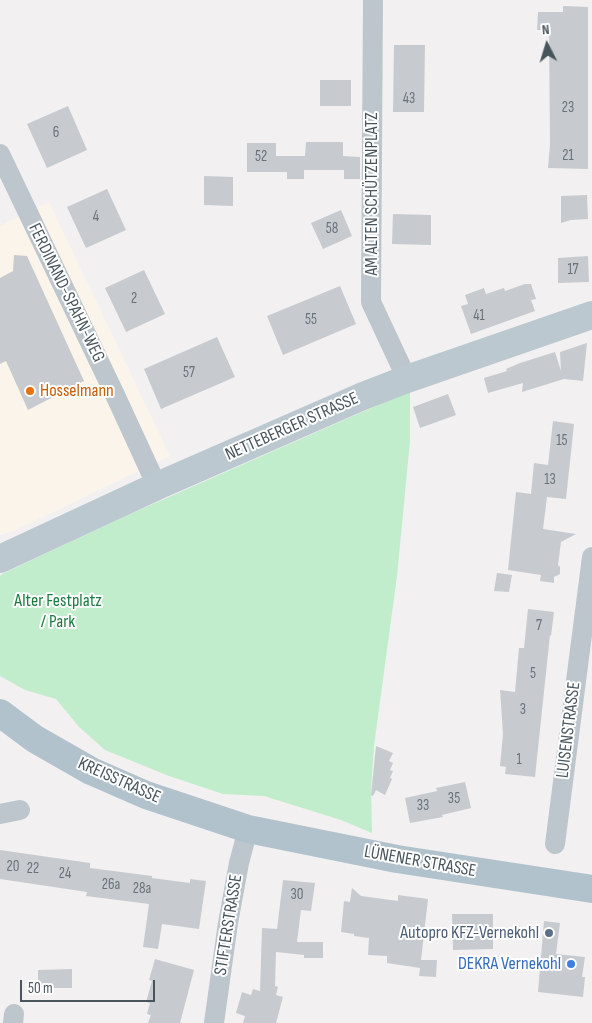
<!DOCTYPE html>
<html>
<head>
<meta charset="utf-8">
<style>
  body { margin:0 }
  #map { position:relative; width:592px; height:1023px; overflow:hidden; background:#f2f0f0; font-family:"Sofia Sans Condensed",sans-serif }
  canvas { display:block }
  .north { position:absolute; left:522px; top:20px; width:50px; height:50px; -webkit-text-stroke:4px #fff; paint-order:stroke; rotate:355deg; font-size:14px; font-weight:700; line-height:20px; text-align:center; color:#48555c }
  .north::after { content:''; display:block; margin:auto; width:18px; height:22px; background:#48555c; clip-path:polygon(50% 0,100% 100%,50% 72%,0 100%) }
  .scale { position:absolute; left:20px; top:980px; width:135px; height:22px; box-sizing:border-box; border:2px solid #48555c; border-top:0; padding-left:6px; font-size:15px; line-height:18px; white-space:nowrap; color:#48555c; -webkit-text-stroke:4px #fff; paint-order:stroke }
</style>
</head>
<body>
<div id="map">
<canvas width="592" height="1023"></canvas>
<div class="north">N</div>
<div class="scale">50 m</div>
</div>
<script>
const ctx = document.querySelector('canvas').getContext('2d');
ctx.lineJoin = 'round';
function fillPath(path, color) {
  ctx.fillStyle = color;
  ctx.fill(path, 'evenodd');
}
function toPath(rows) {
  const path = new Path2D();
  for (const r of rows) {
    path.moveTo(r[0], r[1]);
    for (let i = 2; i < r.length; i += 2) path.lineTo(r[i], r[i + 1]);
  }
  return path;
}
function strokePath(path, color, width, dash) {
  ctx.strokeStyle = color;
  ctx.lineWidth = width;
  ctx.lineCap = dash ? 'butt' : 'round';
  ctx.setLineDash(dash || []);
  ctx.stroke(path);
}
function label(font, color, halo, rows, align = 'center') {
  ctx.font = font + ' "Sofia Sans Condensed",sans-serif';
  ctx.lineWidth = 4;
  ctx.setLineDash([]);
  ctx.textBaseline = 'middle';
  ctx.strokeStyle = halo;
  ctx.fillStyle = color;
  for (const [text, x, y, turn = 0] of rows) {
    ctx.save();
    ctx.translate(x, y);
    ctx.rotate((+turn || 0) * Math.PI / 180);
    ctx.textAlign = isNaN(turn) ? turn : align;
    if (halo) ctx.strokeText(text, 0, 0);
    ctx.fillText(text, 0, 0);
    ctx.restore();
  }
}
fillPath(toPath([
  [49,202,170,456,14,531,0,535,0,226]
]), '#fbf4ea');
fillPath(toPath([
  [410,391,410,441,397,576,374,746,371,789,372,833,341,820,264,796,223,794,169,776,105,750,79,727,56,699,25,690,0,676,0,576,2,574,128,515]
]), '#c1edcd');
fillPath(toPath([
  [563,6,588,7,588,169,548,168,550,145,549,30,537,30,538,12,563,12],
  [394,45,425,45,424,112,393,112],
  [320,80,351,80,351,106,320,106],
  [68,106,87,150,47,168,27,124],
  [306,142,343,142,343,156,360,157,360,179,344,179,344,170,304,170,304,179,287,179,287,172,247,172,247,143,276,143,276,156,305,156],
  [204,176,233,177,233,206,204,205],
  [107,189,126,230,86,248,67,207],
  [587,195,588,219,571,220,561,223,561,196],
  [341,210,352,236,323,249,311,223],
  [393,214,431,215,431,245,392,244],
  [14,255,27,256,84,381,28,410,6,361,0,364,0,278,13,271],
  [588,256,589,282,558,283,558,258],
  [144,270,165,314,126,332,105,288],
  [525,284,531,284,536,299,531,300,535,311,471,334,461,306,468,304,465,295,484,288,486,294,504,288,505,291],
  [340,286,356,324,283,355,267,316],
  [217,337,235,377,161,409,144,369],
  [587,343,583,381,564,379,522,392,523,383,488,393,484,378,507,371,506,369,520,363,555,352,561,371,560,352],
  [448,394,456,415,420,428,413,407],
  [553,421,574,424,566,499,547,497,543,529,576,534,561,542,558,565,560,567,560,574,554,577,554,583,540,581,541,575,508,570,516,492,531,494,534,463,548,465],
  [497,573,512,575,509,592,494,591],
  [528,609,554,612,551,636,550,635,535,777,505,774,506,767,500,766,503,734,500,690,515,692,519,648,524,648],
  [376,746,393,753,389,761,393,763,390,770,393,771,390,778,392,779,385,795,376,790,373,796,371,795],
  [465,782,471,808,442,815,443,817,410,823,405,798,437,791,436,788],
  [0,850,90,863,90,868,152,876,152,878,190,883,190,879,206,881,199,929,162,924,158,949,143,947,149,904,86,896,87,892,0,879],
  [283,880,315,883,311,911,301,910,297,942,323,942,323,958,304,958,304,955,276,952,275,986,278,987,276,995,283,997,276,1023,243,1023,245,1016,236,1013,242,992,251,995,253,989,260,991,262,928,277,929],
  [352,888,361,896,398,901,398,895,428,899,421,960,437,960,436,977,419,976,420,968,387,963,387,956,368,955,369,938,354,936,354,934,341,932,344,901,350,902],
  [452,914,493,914,493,949,453,950],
  [544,921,560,923,556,954,585,957,582,977,585,977,583,997,538,992],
  [155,959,194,970,180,1023,148,1023,151,1015,147,1014,150,1003,146,1002,152,981,149,980],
  [72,969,72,988,38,988,38,970]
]), '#c7cbcf');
strokePath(toPath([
  [373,0,371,302,407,379],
  [0,154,116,397,157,486],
  [0,814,20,810],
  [555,844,592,557],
  [13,1023,14,1014],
  [214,1023,228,923,239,863,248,829]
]), '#bcc6cc', 20);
strokePath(toPath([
  [0,559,157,486,363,396,407,379,592,315]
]), '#bcc8d0', 28);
strokePath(toPath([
  [0,713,35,739,91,771,146,795,248,829,397,859,592,889]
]), '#b1c2cd', 28);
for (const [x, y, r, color] of [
  [30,391,5,"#e8710a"],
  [549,933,5,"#5c6f8a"],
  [571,964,5,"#3f7fe0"]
]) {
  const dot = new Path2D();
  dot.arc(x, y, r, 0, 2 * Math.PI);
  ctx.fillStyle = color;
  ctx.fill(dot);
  strokePath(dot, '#fff', 2);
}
label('15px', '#687279', null, [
  ["43",409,99],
  ["23",568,108],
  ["6",56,133],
  ["21",568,156],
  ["52",261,157],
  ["4",96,217],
  ["58",332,229],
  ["17",573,270],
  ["2",134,299],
  ["41",479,316],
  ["55",311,320],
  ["57",189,373],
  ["15",562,441],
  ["13",550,480],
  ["7",539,626],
  ["5",533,674],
  ["3",523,710],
  ["1",519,760],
  ["35",454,799],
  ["33",423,806],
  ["20",13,867],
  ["22",33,869],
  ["24",65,874],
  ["26a",111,885],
  ["28a",142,889],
  ["30",297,895]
]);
label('18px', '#48555c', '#fff', [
  ["AM ALTEN SCHÜTZENPLATZ",372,194,-90],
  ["FERDINAND-SPAHN-WEG",66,293,64],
  ["NETTEBERGER STRASSE",292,427,-24],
  ["LUISENSTRASSE",569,730,-83],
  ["KREISSTRASSE",119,781,24],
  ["LÜNENER STRASSE",420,862,10],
  ["STIFTERSTRASSE",229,925,-81]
]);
label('18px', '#c56008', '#fff', [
  ["Hosselmann",40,391]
], 'left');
label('18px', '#1c7b40', '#fff', [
  ["Alter Festplatz",58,601],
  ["/ Park",58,622]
]);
label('18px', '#4e5e75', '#fff', [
  ["Autopro KFZ-Vernekohl",539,933]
], 'right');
label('18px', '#366cbe', '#fff', [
  ["DEKRA Vernekohl",561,964]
], 'right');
</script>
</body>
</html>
